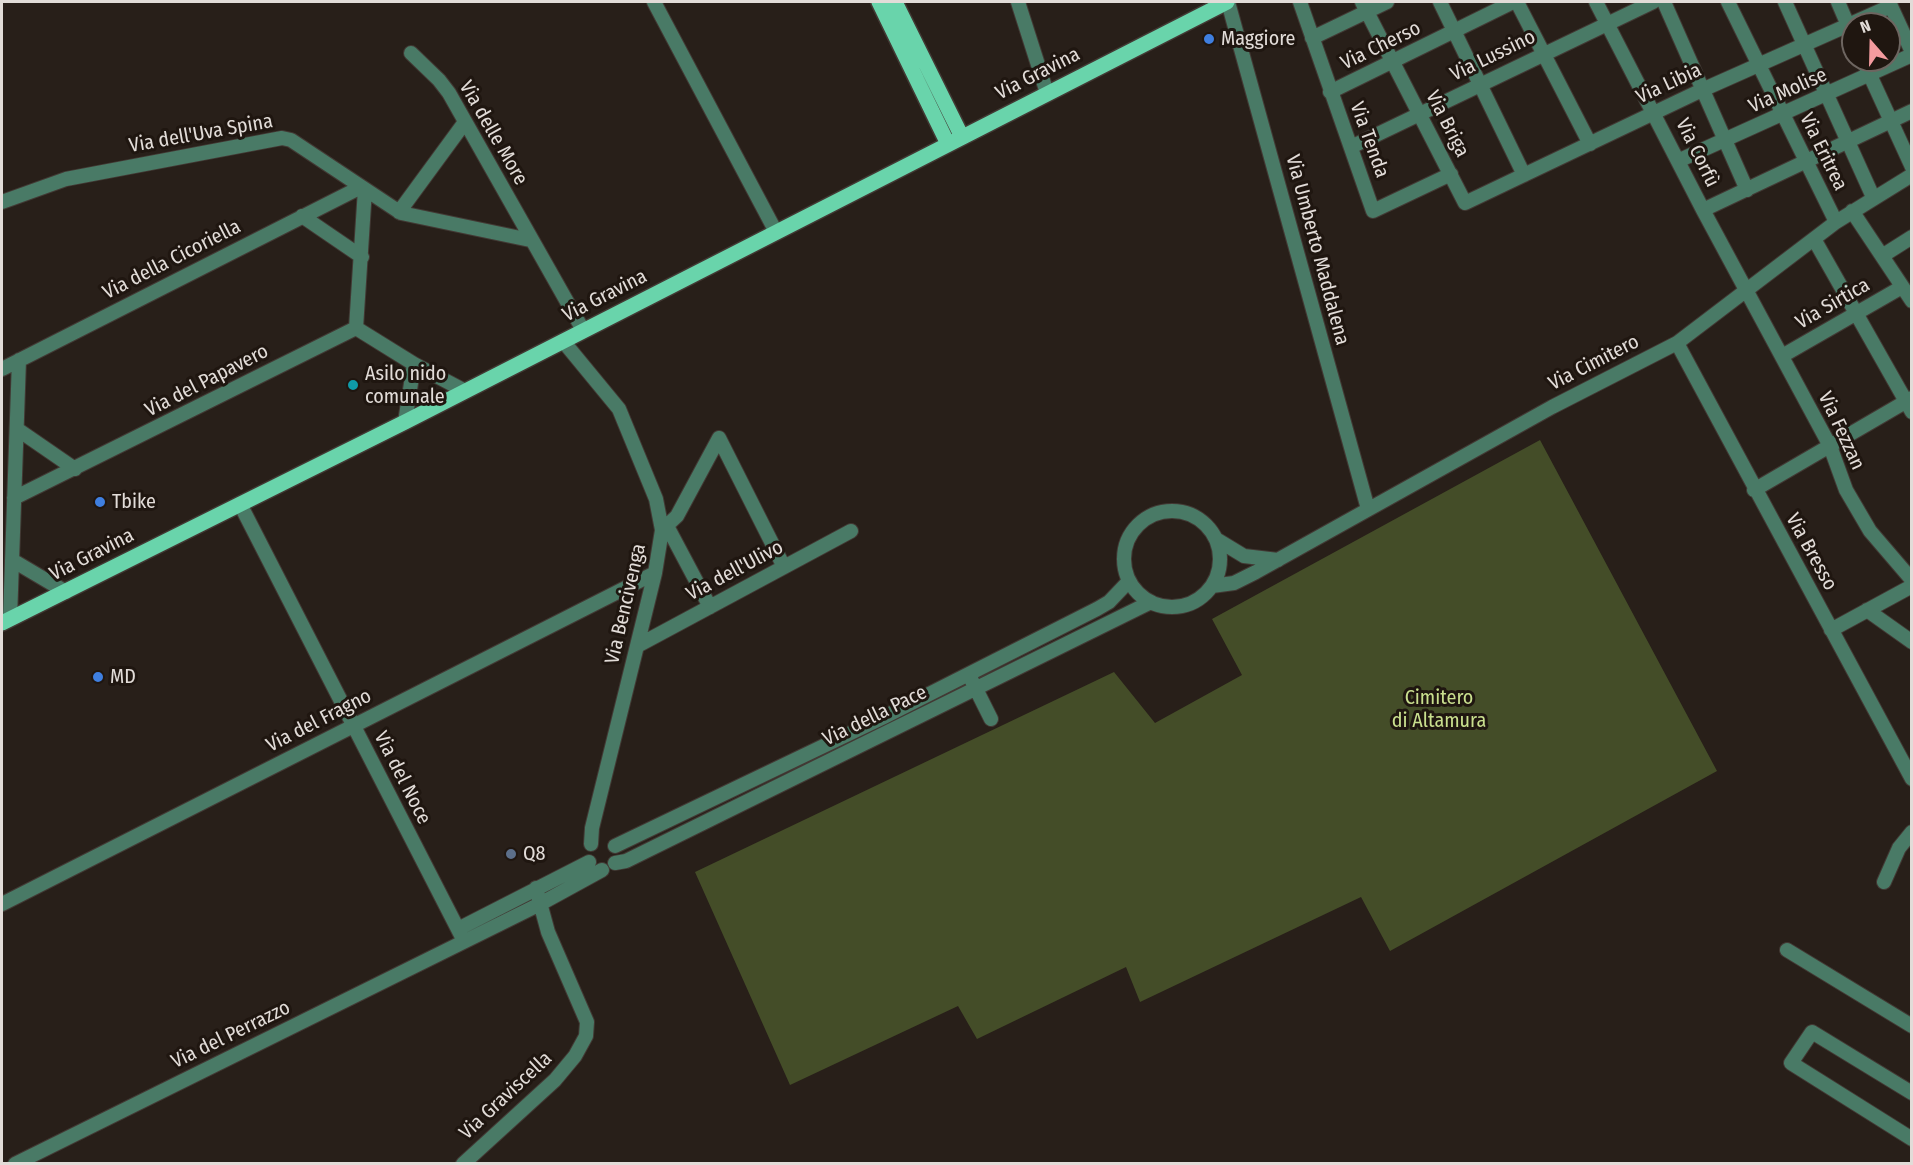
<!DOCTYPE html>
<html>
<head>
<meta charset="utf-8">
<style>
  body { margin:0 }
  #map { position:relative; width:1913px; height:1165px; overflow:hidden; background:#281f19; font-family:"Fira Sans Condensed",sans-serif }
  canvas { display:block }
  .frame { position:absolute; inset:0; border:3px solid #e2dcd8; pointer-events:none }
  .north { position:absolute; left:1841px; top:12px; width:60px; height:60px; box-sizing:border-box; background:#1f1610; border:2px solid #6d6560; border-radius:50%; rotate:340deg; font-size:16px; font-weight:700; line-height:24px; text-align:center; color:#e2dcd8 }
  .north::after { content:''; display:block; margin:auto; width:21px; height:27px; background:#f49b9f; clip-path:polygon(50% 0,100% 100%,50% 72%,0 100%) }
</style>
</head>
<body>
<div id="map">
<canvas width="1913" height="1165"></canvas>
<div class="frame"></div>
<div class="north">N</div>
</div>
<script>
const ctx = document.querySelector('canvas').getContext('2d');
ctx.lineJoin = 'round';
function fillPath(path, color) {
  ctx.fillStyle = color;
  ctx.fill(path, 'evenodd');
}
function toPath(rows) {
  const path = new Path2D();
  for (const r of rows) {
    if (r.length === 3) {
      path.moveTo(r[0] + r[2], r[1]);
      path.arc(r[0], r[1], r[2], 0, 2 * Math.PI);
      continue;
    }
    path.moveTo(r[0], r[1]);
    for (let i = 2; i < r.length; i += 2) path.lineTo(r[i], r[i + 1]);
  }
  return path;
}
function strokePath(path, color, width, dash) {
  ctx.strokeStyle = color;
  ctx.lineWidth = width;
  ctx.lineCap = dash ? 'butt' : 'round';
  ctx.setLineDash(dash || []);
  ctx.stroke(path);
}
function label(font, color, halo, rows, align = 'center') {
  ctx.font = font + ' "Fira Sans Condensed",sans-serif';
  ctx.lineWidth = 6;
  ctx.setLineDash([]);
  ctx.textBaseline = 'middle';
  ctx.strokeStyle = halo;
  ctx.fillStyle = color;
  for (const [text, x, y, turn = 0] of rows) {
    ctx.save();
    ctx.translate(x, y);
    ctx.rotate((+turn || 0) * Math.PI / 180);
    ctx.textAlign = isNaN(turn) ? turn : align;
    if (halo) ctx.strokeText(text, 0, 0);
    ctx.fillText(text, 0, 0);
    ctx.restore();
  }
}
fillPath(toPath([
  [1540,440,1717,771,1390,951,1361,897,1140,1002,1126,967,977,1039,958,1006,790,1085,695,872,1114,672,1155,723,1242,675,1212,619]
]), '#444d28');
const minor = toPath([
  [654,2,776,232],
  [1018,2,1047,93],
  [1228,2,1368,509],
  [1300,2,1373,211,1451,174],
  [1362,2,1465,203,1702,90,1891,6],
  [1440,2,1524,175],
  [1517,2,1590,144],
  [1596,2,1703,210,1830,446,1846,490,1870,531,1912,580],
  [1664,2,1747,190],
  [1728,2,1836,222],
  [1785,2,1873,197],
  [1838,2,1853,37],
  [1889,2,1912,52],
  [1312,38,1387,2],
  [411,53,439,80,449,93,583,330],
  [1863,60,1912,167],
  [1330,92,1513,2],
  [1351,147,1653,2],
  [1680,160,1912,55],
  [365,189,356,328,414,364],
  [2,202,66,179,282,138,291,140,401,213,530,240],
  [1703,210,1912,111],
  [1852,211,1912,301],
  [399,212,465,122],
  [302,216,362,257],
  [1814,239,1912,412],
  [1882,256,1912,237],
  [563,341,619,409,656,499,662,530,655,573,592,828,591,844],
  [1677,343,1912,779],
  [1782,356,1902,287],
  [2,369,361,187],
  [405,422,414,364,465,391],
  [17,429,75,469],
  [719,438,784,567],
  [1754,490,1912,398],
  [14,498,356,328],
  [240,504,464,941],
  [1172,559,48],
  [667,526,710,607],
  [662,530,677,516,719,438],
  [1216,539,1244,556,1278,560],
  [12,560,66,592],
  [1212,586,1234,583,1256,572,1552,407,1677,343,1836,222,1912,175],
  [1867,610,1912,642],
  [10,619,19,360],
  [1831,630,1912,586],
  [637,646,851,531],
  [972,681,991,719],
  [615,846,882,718,1097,609,1109,602,1129,581],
  [615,863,626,861,1151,602],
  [1884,882,1899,848,1912,832],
  [2,904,655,573],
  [458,929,589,862],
  [1787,950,1912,1026],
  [1912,1093,1812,1032,1791,1063,1912,1139],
  [15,1164,540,904,602,870],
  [463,1164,555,1080,575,1056,586,1036,587,1022,548,932,536,888]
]);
const major = toPath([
  [879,2,948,144],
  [895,2,962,137],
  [2,623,405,422,1227,2]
]);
strokePath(minor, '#423934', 16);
strokePath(major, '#423934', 18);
strokePath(minor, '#497a66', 14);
strokePath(major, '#69d4ab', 15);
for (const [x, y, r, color] of [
  [1209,39,6,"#3f7fe0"],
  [353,385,6,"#0f9aa8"],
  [100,502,6,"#3f7fe0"],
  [98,677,6,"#3f7fe0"],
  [511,854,6,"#5c6f8a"]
]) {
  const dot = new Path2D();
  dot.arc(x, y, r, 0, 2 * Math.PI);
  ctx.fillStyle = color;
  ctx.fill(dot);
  strokePath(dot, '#1f1610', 2);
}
label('20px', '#e2dcd8', '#1f1610', [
  ["Maggiore",1221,39],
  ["Asilo nido",365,374],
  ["comunale",365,397],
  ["Tbike",112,502],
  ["MD",110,677],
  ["Q8",523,854]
], 'left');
label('20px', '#e2dcd8', '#1f1610', [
  ["Via Cherso",1381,46,-26],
  ["Via Lussino",1493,56,-26],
  ["Via Gravina",1038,74,-27],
  ["Via Libia",1669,84,-25],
  ["Via Molise",1788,91,-24],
  ["Via Briga",1447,124,63],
  ["Via delle More",493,133,60],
  ["Via dell'Uva Spina",201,134,-10],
  ["Via Tenda",1369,140,70],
  ["Via Eritrea",1823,152,64],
  ["Via Corfù",1697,153,64],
  ["Via Umberto Maddalena",1317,250,75],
  ["Via della Cicoriella",172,260,-27],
  ["Via Gravina",605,296,-27],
  ["Via Sirtica",1833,304,-30],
  ["Via Cimitero",1594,363,-27],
  ["Via del Papavero",207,381,-27],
  ["Via Fezzan",1841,431,65],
  ["Via Bresso",1811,552,61],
  ["Via Gravina",92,555,-27],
  ["Via dell'Ulivo",735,571,-28],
  ["Via Bencivenga",626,604,-77],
  ["Via della Pace",875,716,-26],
  ["Via del Fragno",319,721,-27],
  ["Via del Noce",402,778,63],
  ["Via del Perrazzo",231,1035,-26],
  ["Via Graviscella",506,1096,-43]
]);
label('20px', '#c9df8e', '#1f1610', [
  ["Cimitero",1439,698],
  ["di Altamura",1439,721]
]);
</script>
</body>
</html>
